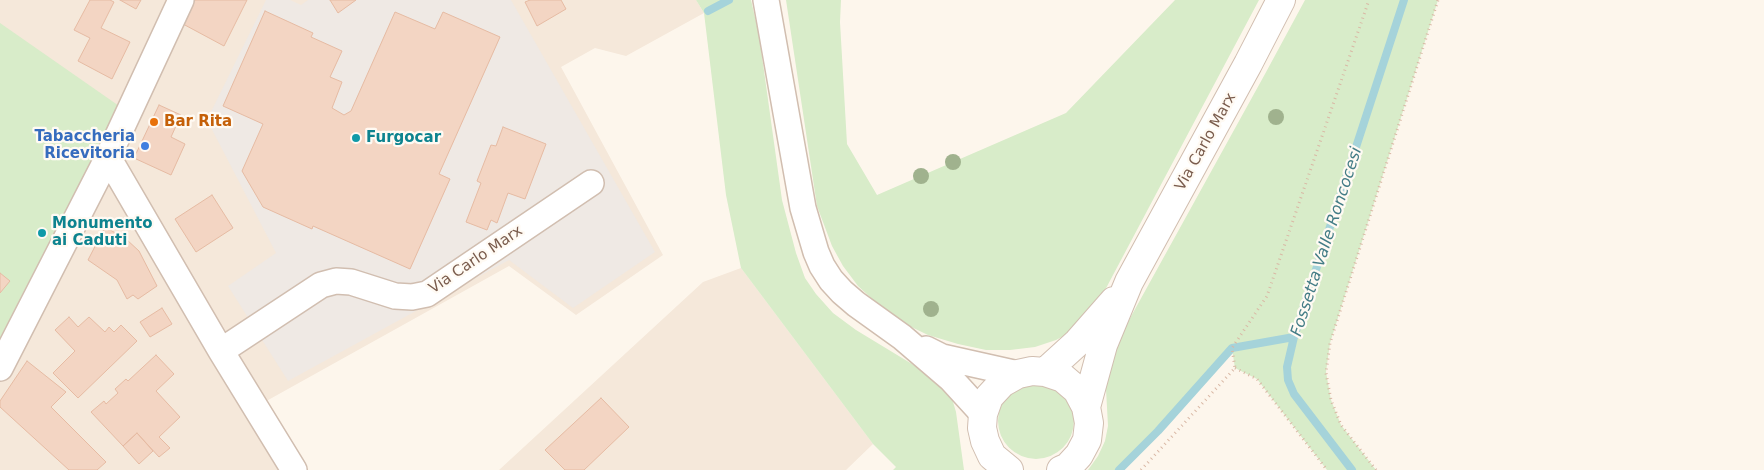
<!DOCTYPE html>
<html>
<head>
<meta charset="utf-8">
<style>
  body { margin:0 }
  canvas { display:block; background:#fdf6ec }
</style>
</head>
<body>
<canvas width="1764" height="470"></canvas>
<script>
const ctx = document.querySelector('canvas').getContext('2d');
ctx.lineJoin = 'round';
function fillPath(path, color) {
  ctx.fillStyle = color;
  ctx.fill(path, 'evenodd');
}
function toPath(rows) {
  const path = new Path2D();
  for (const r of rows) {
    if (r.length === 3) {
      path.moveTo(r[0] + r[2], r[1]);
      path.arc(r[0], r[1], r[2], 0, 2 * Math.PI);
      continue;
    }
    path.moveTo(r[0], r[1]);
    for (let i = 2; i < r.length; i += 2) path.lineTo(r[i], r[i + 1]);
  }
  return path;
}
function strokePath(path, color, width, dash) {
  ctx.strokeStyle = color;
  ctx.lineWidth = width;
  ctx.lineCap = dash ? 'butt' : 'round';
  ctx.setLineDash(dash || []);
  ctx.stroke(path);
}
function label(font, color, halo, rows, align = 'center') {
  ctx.font = font + ' "DejaVu Sans",sans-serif';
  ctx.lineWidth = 4.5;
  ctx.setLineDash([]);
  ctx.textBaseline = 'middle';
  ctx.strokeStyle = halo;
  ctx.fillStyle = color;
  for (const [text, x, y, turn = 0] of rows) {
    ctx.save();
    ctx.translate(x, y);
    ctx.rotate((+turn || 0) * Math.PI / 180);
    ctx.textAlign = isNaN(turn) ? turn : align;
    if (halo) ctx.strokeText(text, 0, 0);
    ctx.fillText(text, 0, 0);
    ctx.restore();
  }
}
fillPath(toPath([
  [0,0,696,0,704,13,626,56,595,48,561,67,663,255,576,315,509,266,261,404,303,470,0,470],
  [741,268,873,444,846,470,499,470,703,282]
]), '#f5e8da');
fillPath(toPath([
  [266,0,290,0,301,5,308,0,511,0,655,252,573,308,509,260,288,381,228,286,276,253,207,120]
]), '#efe9e4');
fillPath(toPath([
  [696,0,751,0,759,35,782,200,796,253,805,278,816,294,833,313,856,330,912,364,940,383,951,395,956,412,964,470,893,470,896,467,873,444,741,268,726,195,704,13],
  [786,0,841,0,840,22,847,144,877,195,1066,113,1175,0,1259,0,1104,292,1073,331,1056,340,1035,347,1010,350,986,350,958,344,928,335,901,322,882,308,858,286,843,266,832,246,817,206],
  [1305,0,1438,0,1330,343,1326,372,1331,400,1341,425,1376,470,1327,470,1257,379,1235,368,1232,349,1158,431,1119,470,1088,470,1098,456,1105,441,1108,426,1106,389,1113,349,1265,74],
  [0,23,122,108,0,368],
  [1036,421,38]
]), '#d8ecc9');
strokePath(toPath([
  [708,11,729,0],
  [1119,470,1158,431,1232,348,1294,337],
  [1352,470,1294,394,1288,380,1287,367,1294,337,1404,0]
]), '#a5d3da', 8);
const building = toPath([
  [90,0,110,0,114,2,101,28,130,42,112,79,78,61,90,38,74,30,90,0],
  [120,0,141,0,136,9,120,0],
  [195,0,247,0,224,46,183,24,195,0],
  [330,0,356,0,338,13,330,0],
  [530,0,561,0,566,9,537,26,525,2,530,0],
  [265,11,313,33,311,37,342,51,330,77,342,82,332,108,344,115,351,111,395,12,435,29,443,12,500,37,439,174,450,179,410,269,313,226,312,229,263,207,242,171,263,124,223,106,265,11],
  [159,105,181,115,171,137,185,144,171,175,134,158,159,105],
  [503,127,546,144,525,199,508,193,497,223,491,220,487,230,466,222,481,183,477,181,491,145,496,146,503,127],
  [212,195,233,228,196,252,175,219,212,195],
  [105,227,126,239,139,251,157,286,138,299,133,295,127,299,117,280,88,260,105,227],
  [0,273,10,281,0,293,0,273],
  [162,308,172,324,150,337,140,322,162,308],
  [69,317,78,327,89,317,105,332,109,327,114,332,121,325,137,341,78,398,53,373,75,351,55,330,69,317],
  [156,355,174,374,156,391,180,417,159,437,170,448,159,457,137,433,123,446,91,412,104,401,106,404,118,393,115,389,126,379,128,381,156,355],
  [27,361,66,392,51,407,106,462,97,470,69,470,0,407,0,401,27,361],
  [601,398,629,427,584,470,565,470,545,450,601,398],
  [137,433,153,451,139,464,123,446,137,433]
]);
fillPath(building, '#f3d5c3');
strokePath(building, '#e6bba3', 1);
const minor = toPath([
  [766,0,803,208,816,252,822,266,831,280,842,292,856,304,902,337,951,379,983,414],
  [108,157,221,351,321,285,336,281,351,282,395,296,412,297,427,294,591,183],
  [926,349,942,357,1018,374],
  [221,351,294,470],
  [0,368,108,157,181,0]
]);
const tertiary = toPath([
  [1045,372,1078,342,1114,301],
  [1086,407,1103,345,1129,282,1248,64,1281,0],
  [1009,470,992,456,985,441,982,428,983,414,989,397,1002,383,1018,374,1032,371,1045,372,1063,378,1077,390,1086,407,1089,423,1087,440,1079,455,1068,467,1061,470]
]);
strokePath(minor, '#d1beb0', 28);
strokePath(tertiary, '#d1beb0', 30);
strokePath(toPath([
  [1235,368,1257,379,1327,470],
  [1141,470,1235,368,1232,348,1267,296,1369,0],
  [1376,470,1341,425,1331,400,1326,373,1330,343,1438,0]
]), '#d9b8a5', 3, [1, 4]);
strokePath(minor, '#fff', 25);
strokePath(tertiary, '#fff', 28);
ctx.fillStyle = '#a0b28e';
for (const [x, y] of [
  [1276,117],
  [953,162],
  [921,176],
  [931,309]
]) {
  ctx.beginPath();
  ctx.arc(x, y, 8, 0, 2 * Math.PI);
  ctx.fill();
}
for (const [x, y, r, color] of [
  [154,122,5,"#e8710a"],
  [356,138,5,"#0f9aa8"],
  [145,146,5,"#3f7fe0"],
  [42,233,5,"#0f9aa8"]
]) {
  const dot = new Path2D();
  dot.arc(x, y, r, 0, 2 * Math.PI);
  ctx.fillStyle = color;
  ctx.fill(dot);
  strokePath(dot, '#fffaf3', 2);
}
label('bold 15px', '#c56008', '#fffaf3', [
  ["Bar Rita",164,122]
], 'left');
label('bold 15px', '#366cbe', '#fffaf3', [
  ["Tabaccheria",135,137],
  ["Ricevitoria",135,154]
], 'right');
label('bold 15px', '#0d838f', '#fffaf3', [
  ["Furgocar",366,138],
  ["Monumento",52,224],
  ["ai Caduti",52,241]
], 'left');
label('15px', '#7a5c4d', '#fffaf3', [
  ["Via Carlo Marx",1206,142,-61],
  ["Via Carlo Marx",476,260,-34]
]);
label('italic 16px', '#437c86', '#fffaf3', [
  ["Fossetta Valle Roncocesi",1327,242,-72]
]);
</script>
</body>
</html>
